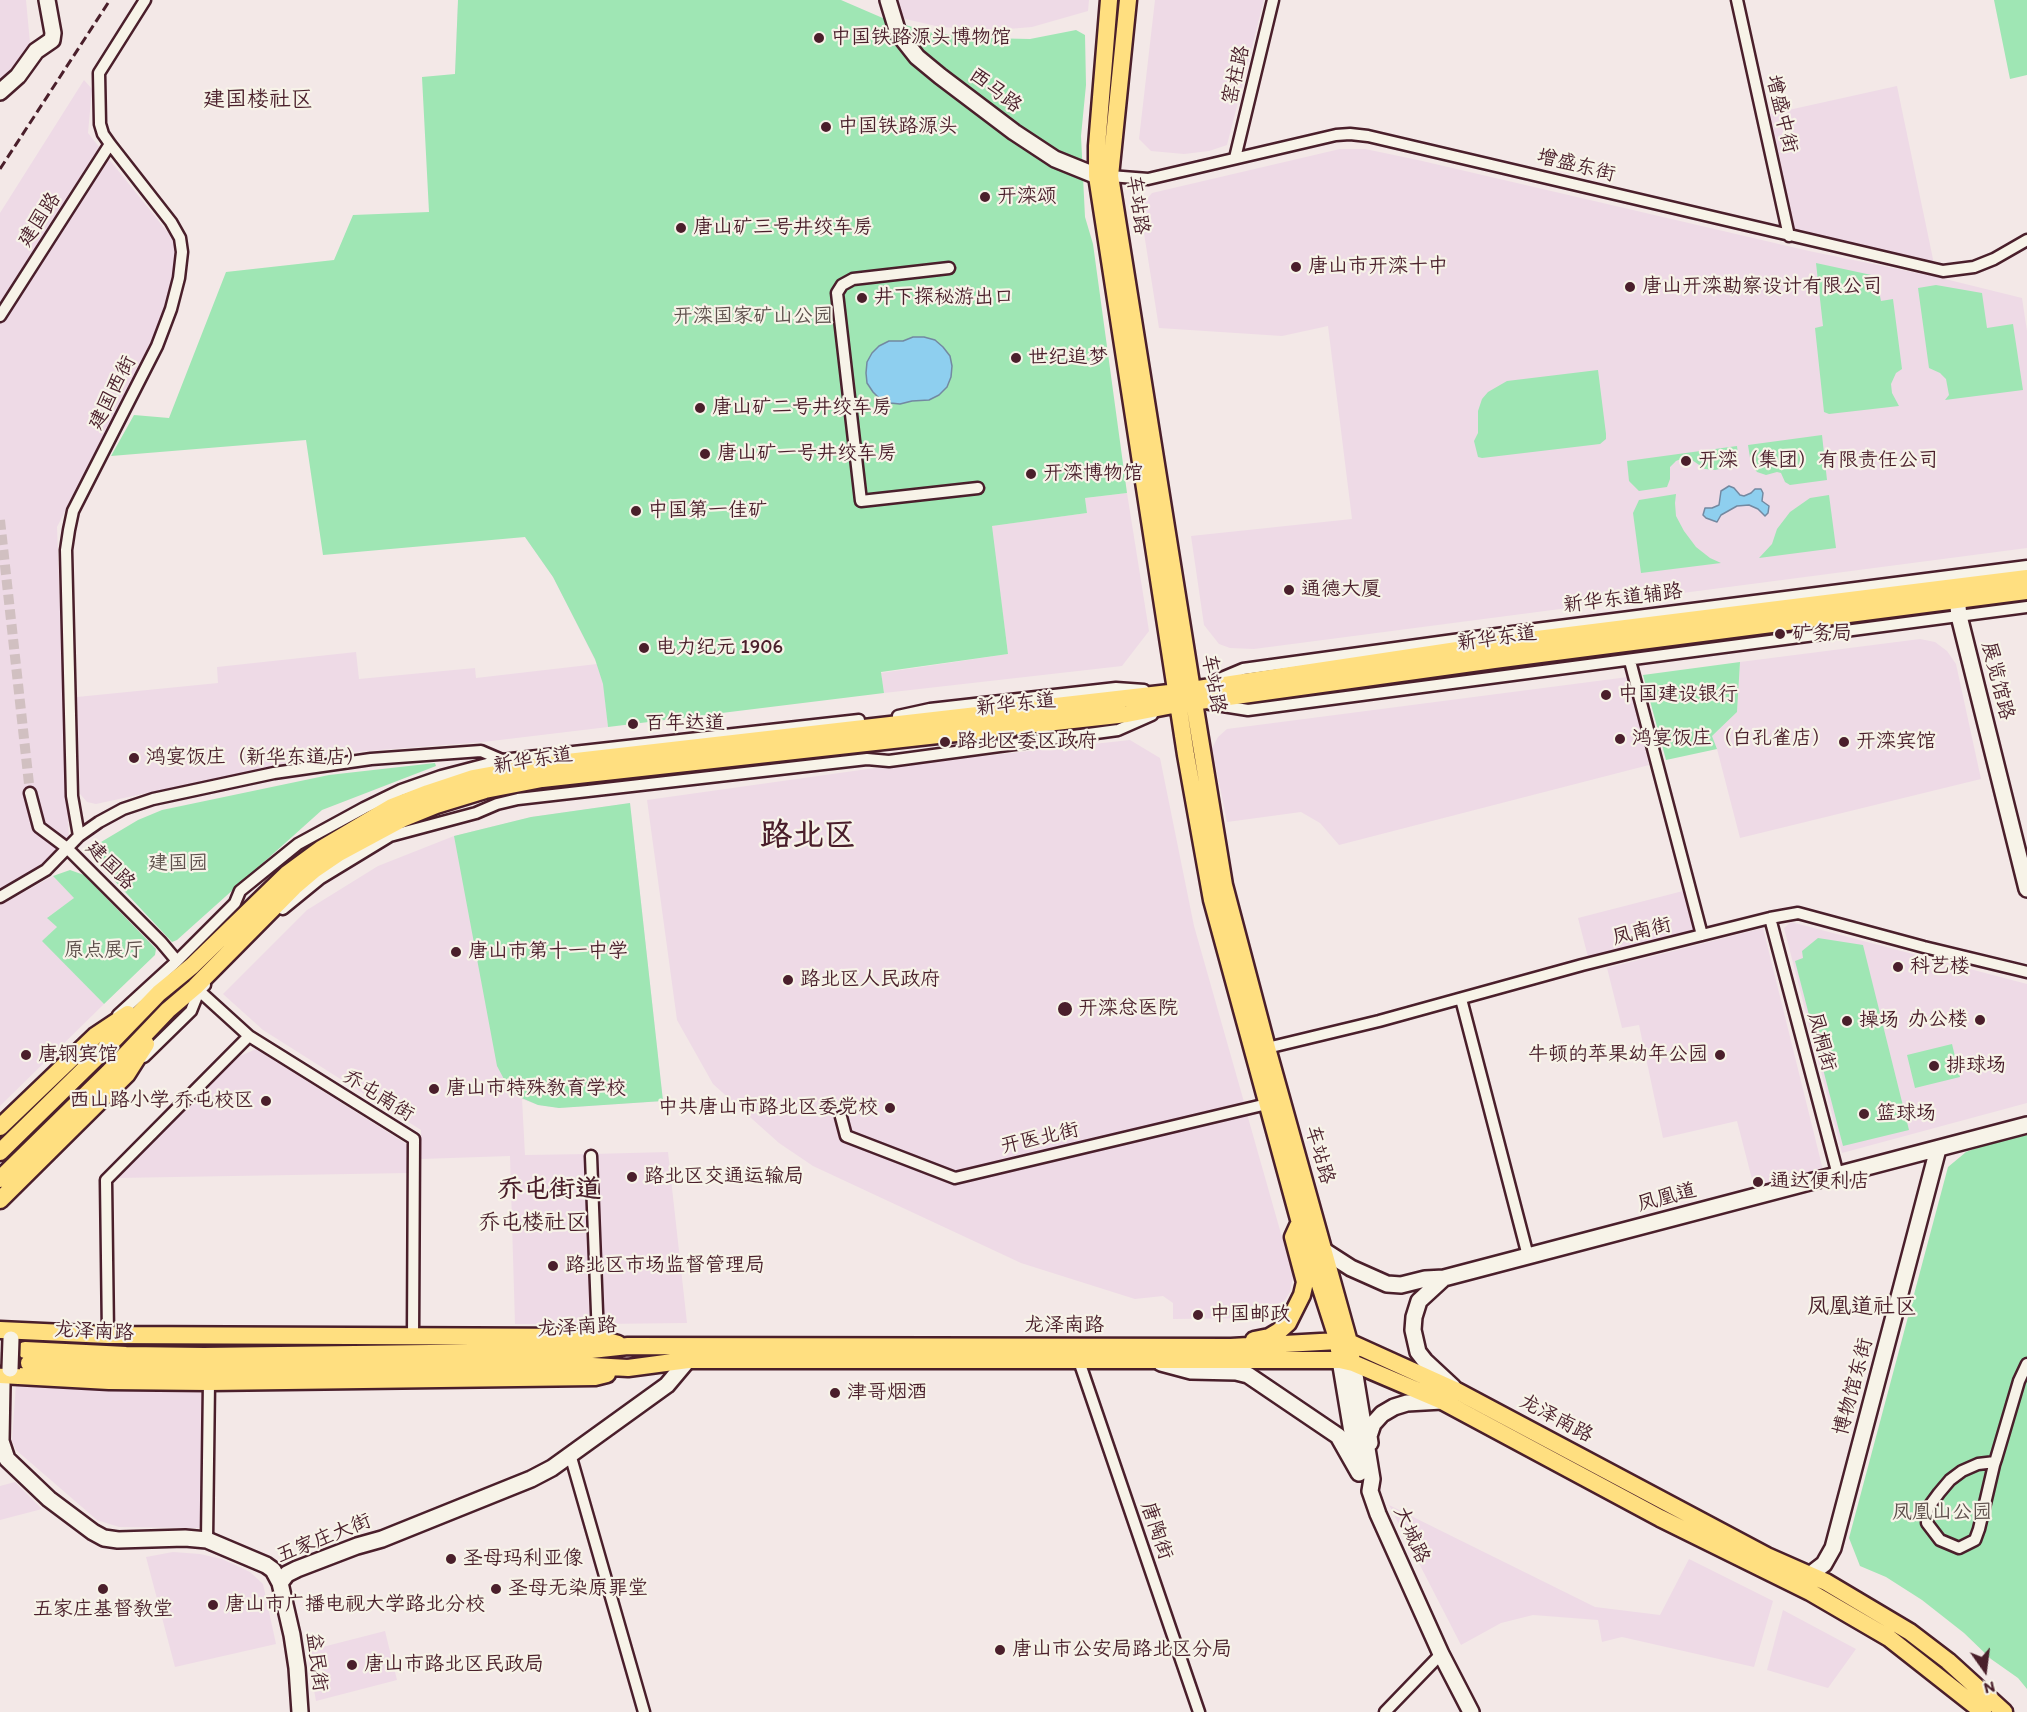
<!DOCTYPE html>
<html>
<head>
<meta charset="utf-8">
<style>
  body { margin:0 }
  #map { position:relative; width:2027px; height:1712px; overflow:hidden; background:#f3e8e7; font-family:Itim,sans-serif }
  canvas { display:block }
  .north { position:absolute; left:1955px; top:1640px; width:60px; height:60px; -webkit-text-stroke:4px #f7f3e8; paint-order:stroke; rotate:166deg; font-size:16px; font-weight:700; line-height:24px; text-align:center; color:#4a1f2b }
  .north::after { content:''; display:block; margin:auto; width:21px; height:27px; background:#4a1f2b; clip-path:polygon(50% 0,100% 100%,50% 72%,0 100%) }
</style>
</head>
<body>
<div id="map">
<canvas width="2027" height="1712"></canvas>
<div class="north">N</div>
</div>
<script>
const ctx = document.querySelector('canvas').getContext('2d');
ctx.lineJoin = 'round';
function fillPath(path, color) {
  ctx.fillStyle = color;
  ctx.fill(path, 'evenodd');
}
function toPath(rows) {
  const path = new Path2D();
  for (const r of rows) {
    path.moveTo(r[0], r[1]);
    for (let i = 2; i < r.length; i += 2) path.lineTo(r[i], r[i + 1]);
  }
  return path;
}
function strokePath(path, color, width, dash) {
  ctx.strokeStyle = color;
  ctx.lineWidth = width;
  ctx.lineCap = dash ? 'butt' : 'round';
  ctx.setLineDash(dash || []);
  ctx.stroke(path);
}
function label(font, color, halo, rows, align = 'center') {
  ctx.font = font + ' Itim,"LXGW WenKai TC",sans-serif';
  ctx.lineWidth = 4.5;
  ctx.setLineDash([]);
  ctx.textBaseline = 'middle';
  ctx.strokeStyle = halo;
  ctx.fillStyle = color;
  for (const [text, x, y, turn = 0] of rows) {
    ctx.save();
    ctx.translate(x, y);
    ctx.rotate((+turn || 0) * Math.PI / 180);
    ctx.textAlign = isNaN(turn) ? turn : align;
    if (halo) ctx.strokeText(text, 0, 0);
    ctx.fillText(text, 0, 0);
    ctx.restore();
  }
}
fillPath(toPath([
  [0,0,26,0,30,43,0,85],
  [458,0,604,685,608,727,483,742,328,754,96,804,87,802,80,794,77,697,218,683,217,667,356,652,359,679,475,668,476,678,597,664,553,577,525,537,455,74],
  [893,0,1089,0,1088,11,1032,27,996,30,940,27,897,17],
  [1155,0,1264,0,1227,145,1209,151,1184,154,1151,151,1139,139],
  [84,80,92,89,88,133,174,240,176,259,164,316,57,527,69,840,46,865,0,891,0,213],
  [1897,86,1934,264,1792,231,1766,115],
  [1340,149,1365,149,1418,160,1809,251,1937,277,2022,298,2027,331,2027,548,1254,649,1230,648,1219,644,1204,625,1191,536,1352,519,1328,326,1282,336,1159,328,1140,208,1152,193],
  [1127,493,1149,631,1122,666,884,693,881,673,1008,654,991,526,1087,513,1085,498],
  [1920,639,1935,642,1947,651,1956,664,1981,779,1740,838,1717,749,1712,736,1737,712,1740,662],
  [1628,677,1649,765,1339,845,1320,823,1301,812,1227,822,1212,748,1218,737,1227,729],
  [1130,740,1160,758,1194,926,1244,1102,958,1173,839,1128,839,1139,956,1182,1247,1114,1293,1276,1290,1292,1283,1303,1275,1312,1262,1318,1173,1319,1173,1303,1163,1296,1135,1299,1021,1263,813,1166,779,1143,713,1084,677,1020,647,800,875,768],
  [630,803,663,1101,559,1108,538,1105,522,1099,525,1155,589,1154,596,1324,515,1324,510,1156,421,1159,421,1130,263,1030,223,994,307,910,378,866,454,836,531,817],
  [53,876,75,898,48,917,57,927,43,941,104,1004,0,1106,0,905],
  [1683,891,1693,930,1588,957,1578,918],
  [1791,922,2027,984,2027,1103,1842,1153,1784,928],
  [1763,928,1823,1170,1754,1187,1737,1121,1663,1138,1639,1025,1622,1028,1607,968],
  [256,1049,408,1145,409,1173,116,1178,236,1058],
  [668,1152,687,1323,599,1324,592,1154],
  [16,1384,203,1392,200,1528,119,1527,97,1520,16,1450,12,1441],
  [15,1482,42,1509,0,1520,0,1486],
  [1389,1505,1595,1607,1660,1615,1689,1559,1773,1601,1754,1667,1622,1637,1602,1642,1598,1620,1533,1615,1501,1623,1461,1645],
  [173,1552,200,1554,222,1559,250,1572,263,1584,276,1644,175,1667,146,1557],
  [1783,1610,1856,1649,1828,1688,1767,1670],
  [385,1631,397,1680,316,1701,307,1651]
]), '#eedae6');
fillPath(toPath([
  [458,0,841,0,885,19,933,33,984,38,1030,39,1076,30,1085,35,1086,85,1081,136,1085,217,1093,244,1127,493,1085,498,1087,513,992,526,1008,654,881,672,884,693,608,727,603,684,595,659,553,577,525,537,323,555,306,440,111,456,134,415,169,418,226,272,334,260,353,215,429,212,422,77,455,74],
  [1994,0,2027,0,2027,75,2010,79],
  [1816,263,1876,276,1881,301,1893,299,1902,369,1896,373,1891,384,1892,393,1899,406,1829,414,1824,412,1815,328,1823,326],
  [1936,285,1982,293,1987,328,2013,324,2023,390,1945,400,1949,395,1946,379,1940,373,1929,368,1918,288],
  [1598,370,1606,434,1606,439,1600,444,1482,458,1478,457,1474,441,1478,433,1478,411,1482,399,1488,392,1507,381],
  [1822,435,1827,480,1790,485,1785,482,1781,473,1777,472,1766,475,1757,472,1751,464,1748,445],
  [1737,446,1738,455,1735,460,1728,467,1715,470,1705,469,1692,460,1683,458,1676,461,1670,467,1670,479,1667,487,1639,491,1629,481,1627,461],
  [1676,494,1675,503,1676,516,1684,531,1696,547,1710,558,1721,563,1641,573,1633,513,1639,500],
  [1829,495,1836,548,1759,558,1772,544,1777,529,1790,512,1810,498],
  [1740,662,1737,712,1712,736,1717,749,1666,760,1643,675],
  [435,763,436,766,322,810,177,940,172,942,96,861,93,853,96,845,138,820,162,810,329,775],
  [630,803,663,1101,559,1108,538,1105,517,1096,505,1081,497,1066,454,836,531,817],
  [70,870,84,875,156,949,155,955,104,1004,42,941,57,927,47,918,74,898,53,876],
  [1818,938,1863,945,1909,1130,1843,1146,1795,961,1803,958,1802,951],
  [1952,1044,1960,1077,1915,1088,1907,1055],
  [2027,1135,2027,1689,2018,1678,1991,1659,1964,1633,1922,1600,1886,1577,1860,1566,1849,1538,1948,1167,1966,1152,1987,1144]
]), '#9fe6b4');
const water = toPath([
  [913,337,924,337,935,340,943,347,950,356,952,366,951,377,947,387,939,395,929,400,912,401,900,404,890,403,880,399,873,392,867,383,866,373,867,362,872,353,879,346,889,341,903,341,913,337],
  [1729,486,1734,488,1740,495,1744,496,1751,493,1755,489,1761,489,1763,493,1762,501,1769,506,1768,513,1765,516,1758,509,1749,505,1737,506,1721,515,1717,522,1706,518,1703,515,1705,508,1712,508,1719,505,1721,491,1729,486]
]);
fillPath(water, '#8ecfef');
strokePath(water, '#7389a1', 1.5);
strokePath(toPath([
  [0,520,30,793]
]), '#d1c0c1', 10, [10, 5]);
const street = toPath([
  [1737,0,1789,236],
  [1235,158,1273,0],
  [1110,176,1148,179,1336,135,1350,134,1368,136,1943,271,1974,267,1994,259,2027,240],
  [949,268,853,279,842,285,837,293,861,501,978,488],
  [0,316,110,144],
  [1630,661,1702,935],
  [1212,682,1243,669,1497,634,2027,566],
  [1210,704,1248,710,2027,607],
  [898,716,930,709,1116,688,1144,690],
  [30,793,39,827,67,848,161,942,177,961],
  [79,836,72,796,66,550,69,530,73,511,157,346,171,309,179,278,182,252,180,238,171,222,110,144,103,134,100,124,99,73,145,0],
  [0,897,46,870,79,836,99,822,123,809,153,799,274,773,371,759,481,751,502,760],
  [283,909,321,878,390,836,476,813,497,804,518,799,867,759,889,761,1118,730,1152,715],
  [1770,918,1838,1175],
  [195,987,249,1036,414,1139,413,1336],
  [1461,999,1528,1256],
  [118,1015,177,961,235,903,240,891,298,844,364,808,401,790,441,776,502,760,859,720],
  [1267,1048,1379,1021,1582,965,1770,918,1798,913,1924,947,2027,972],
  [144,1057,191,1011,199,991,205,985],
  [841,1117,846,1136,955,1178,1267,1104],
  [591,1156,598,1338],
  [108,1335,106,1180,249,1036],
  [1079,1361,1199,1712],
  [570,1454,644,1712],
  [1995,1462,1978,1464,1962,1471,1950,1480,1939,1493,1928,1508,1927,1523,1940,1540,1959,1548,1975,1540,1979,1529,1994,1465,1996,1459,2019,1381,2027,1364],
  [207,1540,209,1382],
  [1385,1712,1441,1654]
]);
const secondary = toPath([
  [888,0,898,33,917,57,940,76,1014,132,1055,159,1097,176,1109,176],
  [0,92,18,76,36,51,52,40,53,33,47,0],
  [1956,588,1959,616,2027,889],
  [1323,1250,1351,1268,1387,1284,1401,1285,1425,1279,1444,1278,2027,1125],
  [1444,1278,1419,1301,1414,1317,1413,1330,1418,1352,1425,1361,1453,1387],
  [1340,1360,1357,1462],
  [1161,1363,1191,1371,1236,1372,1248,1375,1338,1436,1359,1473],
  [1353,1363,1372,1479,1370,1491,1378,1514,1441,1654,1471,1712],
  [0,1381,2,1384,1,1441,7,1459,49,1499,93,1532,104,1538,118,1540,185,1538,207,1540,266,1565,273,1570,280,1583,292,1635,297,1668,300,1712],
  [1370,1443,1369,1436,1373,1424,1382,1414,1394,1407,1407,1403,1442,1401],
  [1802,1581,1824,1564,1833,1548,1938,1149],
  [280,1583,287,1574,297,1569,357,1546,382,1539,531,1479,552,1468,667,1385,688,1360]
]);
const primary = toPath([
  [1109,0,1097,146,1097,176,1186,755,1212,900,1300,1223,1338,1341,1339,1350],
  [1128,0,1110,176,1192,690,1224,885,1267,1048,1352,1353],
  [0,1127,95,1036,128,1014],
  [0,1152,103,1051,159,993,192,966,287,874,321,849,392,807,428,793,473,778,550,764,1178,692,1497,644,2027,578],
  [0,1179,108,1073,168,1010,195,987,294,887,314,870,339,853,404,818,436,805,485,790,542,779,1127,714,1178,704,1494,660,2027,591],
  [0,1200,127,1074,146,1044],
  [0,1330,108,1335,594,1337,618,1344],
  [1254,1340,1269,1337,1279,1331,1288,1323,1302,1295,1305,1282,1293,1237,1298,1226],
  [25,1350,126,1355,204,1356,582,1351,628,1346,1231,1347,1338,1341,1351,1343,1457,1391,1767,1556,1826,1582,1910,1632,1948,1661,2004,1712],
  [29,1363,209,1369,575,1365,628,1368,688,1360,1340,1360,1353,1363,1442,1401,1660,1518,1810,1592,1889,1638,1983,1712],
  [0,1375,109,1381,209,1382,595,1377,607,1374]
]);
strokePath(street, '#4a1f2b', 15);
strokePath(secondary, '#4a1f2b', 20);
strokePath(primary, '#4a1f2b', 21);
strokePath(street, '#f7f3e8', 10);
strokePath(secondary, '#f7f3e8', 15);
strokePath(primary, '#ffdf80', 16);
strokePath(toPath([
  [0,169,110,0]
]), '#4a1f2b', 3, [9, 4.5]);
const secondaryBridge = toPath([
  [10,1369,11,1339]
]);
strokePath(secondaryBridge, '#4a1f2b', 20, []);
strokePath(secondaryBridge, '#f7f3e8', 15);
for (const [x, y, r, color] of [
  [819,38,6,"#4a1f2b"],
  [826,127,6,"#4a1f2b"],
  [985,197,6,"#4a1f2b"],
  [681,228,6,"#4a1f2b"],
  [1296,267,6,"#4a1f2b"],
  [1630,287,6,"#4a1f2b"],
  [862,298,6,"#4a1f2b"],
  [1016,358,6,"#4a1f2b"],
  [700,408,6,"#4a1f2b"],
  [705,454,6,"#4a1f2b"],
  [1686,461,6,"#4a1f2b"],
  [1031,474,6,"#4a1f2b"],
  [636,511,6,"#4a1f2b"],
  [1289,590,6,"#4a1f2b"],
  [1780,634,6,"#4a1f2b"],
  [644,648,6,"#4a1f2b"],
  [1606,695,6,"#4a1f2b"],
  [633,724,6,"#4a1f2b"],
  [1620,739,6,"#4a1f2b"],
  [945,742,6,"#4a1f2b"],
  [1844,742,6,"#4a1f2b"],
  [134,758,6,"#4a1f2b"],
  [456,952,6,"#4a1f2b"],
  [1898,967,6,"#4a1f2b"],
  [788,980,6,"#4a1f2b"],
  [1065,1009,8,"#4a1f2b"],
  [1980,1020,6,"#4a1f2b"],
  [1847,1021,6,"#4a1f2b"],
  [26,1055,6,"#4a1f2b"],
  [1720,1055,6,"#4a1f2b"],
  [1934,1066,6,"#4a1f2b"],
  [434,1089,6,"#4a1f2b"],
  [266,1101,6,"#4a1f2b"],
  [890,1108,6,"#4a1f2b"],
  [1864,1114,6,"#4a1f2b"],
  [632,1177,6,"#4a1f2b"],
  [1758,1182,6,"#4a1f2b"],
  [553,1266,6,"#4a1f2b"],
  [1198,1315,6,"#4a1f2b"],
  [835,1393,6,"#4a1f2b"],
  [451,1559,6,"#4a1f2b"],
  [103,1589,6,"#4a1f2b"],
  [496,1589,6,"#4a1f2b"],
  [213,1605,6,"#4a1f2b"],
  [1000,1650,6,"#4a1f2b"],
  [352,1665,6,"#4a1f2b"]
]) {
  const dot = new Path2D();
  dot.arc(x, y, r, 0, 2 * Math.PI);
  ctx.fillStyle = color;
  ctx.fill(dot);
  strokePath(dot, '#f7f3e8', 2);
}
label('20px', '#4a1f2b', '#f7f3e8', [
  ["中国铁路源头博物馆",831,38],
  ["中国铁路源头",838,127],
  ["开滦颂",997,197],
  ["唐山矿三号井绞车房",693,228],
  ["唐山市开滦十中",1308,267],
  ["唐山开滦勘察设计有限公司",1642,287],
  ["井下探秘游出口",874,298],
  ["世纪追梦",1028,358],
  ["唐山矿二号井绞车房",712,408],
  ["唐山矿一号井绞车房",717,454],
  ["开滦（集团）有限责任公司",1698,461],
  ["开滦博物馆",1043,474],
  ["中国第一佳矿",648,511],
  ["通德大厦",1301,590],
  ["矿务局",1792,634],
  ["电力纪元 1906",656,648],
  ["中国建设银行",1618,695],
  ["百年达道",645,724],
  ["鸿宴饭庄（白孔雀店）",1632,739],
  ["路北区委区政府",957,742],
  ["开滦宾馆",1856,742],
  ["鸿宴饭庄（新华东道店）",146,758],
  ["唐山市第十一中学",468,952],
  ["科艺楼",1910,967],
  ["路北区人民政府",800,980],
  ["开滦总医院",1078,1009],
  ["办公楼",1968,1020,"right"],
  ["操场",1859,1021],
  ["唐钢宾馆",38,1055],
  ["牛顿的苹果幼年公园",1708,1055,"right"],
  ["排球场",1946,1066],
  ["唐山市特殊教育学校",446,1089],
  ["西山路小学 乔屯校区",254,1101,"right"],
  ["中共唐山市路北区委党校",878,1108,"right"],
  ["篮球场",1876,1114],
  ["路北区交通运输局",644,1177],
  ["通达便利店",1770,1182],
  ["路北区市场监督管理局",565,1266],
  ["中国邮政",1210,1315],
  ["津哥烟酒",847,1393],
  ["圣母玛利亚像",463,1559],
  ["圣母无染原罪堂",508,1589],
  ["唐山市广播电视大学路北分校",225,1605],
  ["五家庄基督教堂",103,1610,"center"],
  ["唐山市公安局路北区分局",1012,1650],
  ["唐山市路北区民政局",364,1665]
], 'left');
label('20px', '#4a1f2b', '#f7f3e8', [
  ["窑柱路",1237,75,-77],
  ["西马路",995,91,37],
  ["增盛中街",1781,114,77],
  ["增盛东街",1576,166,14],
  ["车站路",1137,205,82],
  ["建国路",40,220,-57],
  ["建国西街",113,393,-63],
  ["新华东道辅路",1623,599,-7],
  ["新华东道",1497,639,-8],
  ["展览馆路",1997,681,76],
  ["车站路",1213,684,80],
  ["新华东道",1016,705,-6],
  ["新华东道",533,761,-9],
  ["建国路",110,866,45],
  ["凤南街",1642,932,-14],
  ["凤桐街",1821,1042,75],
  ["乔屯南街",378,1096,32],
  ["开医北街",1040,1139,-13],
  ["车站路",1319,1155,74],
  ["凤凰道",1667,1198,-15],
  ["龙泽南路",1064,1326],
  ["龙泽南路",577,1328,-3],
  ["龙泽南路",94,1332,3],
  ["博物馆东街",1854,1387,-75],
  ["龙泽南路",1556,1419,28],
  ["唐陶街",1156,1531,71],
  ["大城路",1411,1535,66],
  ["五家庄大街",324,1539,-22],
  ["益民街",316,1662,83]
]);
label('20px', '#5f514d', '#f7f3e8', [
  ["开滦国家矿山公园",753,317],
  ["建国园",178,864],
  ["原点展厅",104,951],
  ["凤凰山公园",1942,1513]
]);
label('22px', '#4a1f2b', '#f7f3e8', [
  ["建国楼社区",258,100],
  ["乔屯楼社区",533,1223],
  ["凤凰道社区",1862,1307]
]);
label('bold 26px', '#4a1f2b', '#f7f3e8', [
  ["乔屯街道",549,1190]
]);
label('bold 32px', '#4a1f2b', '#f7f3e8', [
  ["路北区",808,837]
]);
</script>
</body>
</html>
